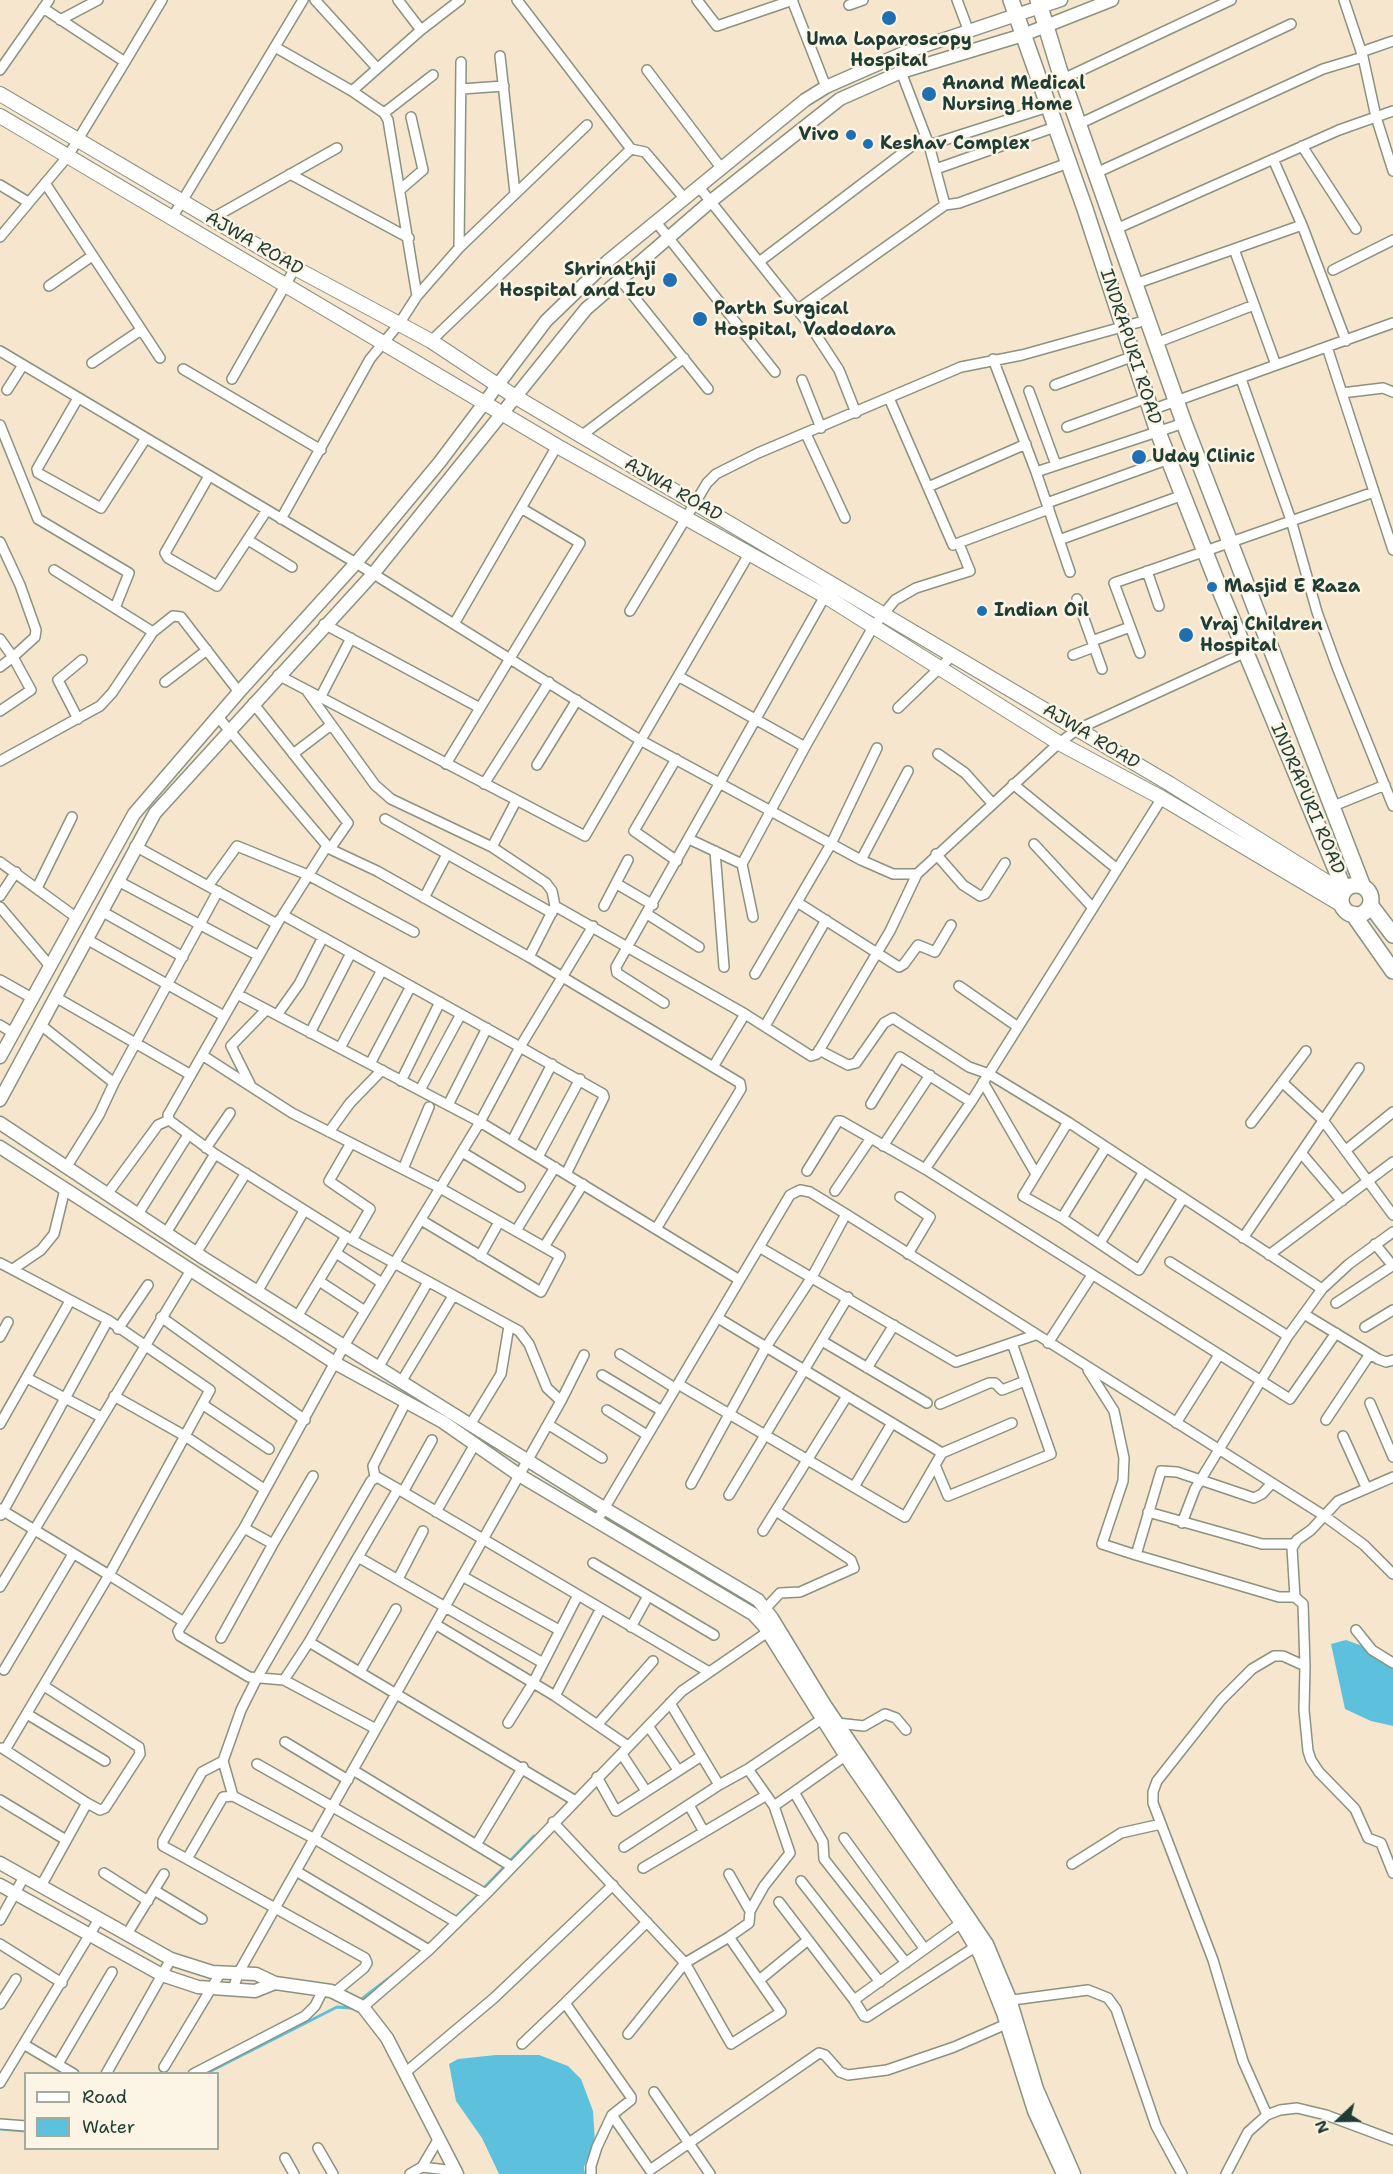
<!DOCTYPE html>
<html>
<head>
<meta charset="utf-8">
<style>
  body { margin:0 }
  #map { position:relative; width:1393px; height:2174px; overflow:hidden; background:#f6e6cd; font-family:"Shantell Sans",sans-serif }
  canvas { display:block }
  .legend { position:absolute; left:24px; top:2072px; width:195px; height:78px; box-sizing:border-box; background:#fcf5e5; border:2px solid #a4ab9e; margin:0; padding:8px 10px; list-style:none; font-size:18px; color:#1f3d34 }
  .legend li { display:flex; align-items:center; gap:12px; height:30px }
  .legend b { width:30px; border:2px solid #a4ab9e }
  .north { position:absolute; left:1309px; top:2090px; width:60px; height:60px; -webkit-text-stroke:4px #fcf5e5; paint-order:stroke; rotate:248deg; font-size:16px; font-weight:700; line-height:24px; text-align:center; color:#1f3d34 }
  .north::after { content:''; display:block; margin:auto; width:21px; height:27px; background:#1f3d34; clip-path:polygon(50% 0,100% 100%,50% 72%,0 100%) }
</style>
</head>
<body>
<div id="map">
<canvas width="1393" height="2174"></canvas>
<ul class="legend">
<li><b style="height:8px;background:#fff"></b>Road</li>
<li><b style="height:16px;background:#5dc0dc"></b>Water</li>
</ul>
<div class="north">N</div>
</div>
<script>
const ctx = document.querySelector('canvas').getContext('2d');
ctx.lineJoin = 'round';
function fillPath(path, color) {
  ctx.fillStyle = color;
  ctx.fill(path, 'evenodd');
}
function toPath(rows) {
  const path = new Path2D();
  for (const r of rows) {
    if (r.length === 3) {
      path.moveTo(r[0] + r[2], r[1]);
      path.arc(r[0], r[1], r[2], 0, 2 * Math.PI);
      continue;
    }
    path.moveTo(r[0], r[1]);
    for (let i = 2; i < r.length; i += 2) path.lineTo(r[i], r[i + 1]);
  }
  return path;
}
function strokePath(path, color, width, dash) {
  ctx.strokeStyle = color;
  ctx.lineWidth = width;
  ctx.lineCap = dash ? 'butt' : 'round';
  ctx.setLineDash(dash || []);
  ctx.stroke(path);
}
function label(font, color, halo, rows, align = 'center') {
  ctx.font = font + ' "Shantell Sans",sans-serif';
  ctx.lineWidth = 5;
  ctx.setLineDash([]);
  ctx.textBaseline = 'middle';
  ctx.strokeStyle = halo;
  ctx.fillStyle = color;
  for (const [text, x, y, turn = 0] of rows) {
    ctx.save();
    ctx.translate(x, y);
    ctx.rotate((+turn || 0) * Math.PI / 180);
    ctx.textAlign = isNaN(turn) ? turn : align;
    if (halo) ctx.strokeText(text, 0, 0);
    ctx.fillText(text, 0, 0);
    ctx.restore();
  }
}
fillPath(toPath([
  [1346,1640,1360,1645,1393,1667,1393,1726,1371,1721,1345,1709,1331,1644],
  [496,2055,539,2055,568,2066,581,2079,593,2111,595,2143,595,2150,588,2157,584,2167,585,2174,499,2174,482,2138,456,2101,449,2064,458,2059]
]), '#5dc0dc');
strokePath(toPath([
  [483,1889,534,1836],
  [454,1919,479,1894],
  [359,2001,397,1972],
  [205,2074,337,2007,351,2008,354,2006],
  [0,2129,26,2131]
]), '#5dc0dc', 3);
const minor = toPath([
  [315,0,377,68],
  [697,0,717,26,793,0],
  [792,0,826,87],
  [957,0,969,32],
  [1344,0,1363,57,1376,117,1393,171],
  [849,5,863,0],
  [60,20,98,0],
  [421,30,460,0],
  [275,47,352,91,384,113,388,120,417,296],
  [1361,52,1393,41],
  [500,56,515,193],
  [125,62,162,0],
  [0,70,49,0],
  [647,70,722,169],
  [1063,79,1231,0],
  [461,89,504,86],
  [352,91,421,30,398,0],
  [384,113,433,75],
  [1079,124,1291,24],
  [929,145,1048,107],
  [1302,146,1356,229],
  [631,149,645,152,685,199],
  [1273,159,1302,225,1346,341],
  [936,169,1055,127],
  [1096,173,1323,69,1363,57],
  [290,174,409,238],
  [45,183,160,358],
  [0,185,28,202],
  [699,187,811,327,839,370,856,413],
  [401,189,423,170,411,117],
  [945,205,959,203,1068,163],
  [172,218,303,0],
  [211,219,337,148],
  [656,222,775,372],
  [1116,229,1339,130,1393,111],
  [0,237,68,156,125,62,43,8],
  [459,248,461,62],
  [1234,249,1276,365],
  [759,262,925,136],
  [1333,270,1393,240],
  [619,278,708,389],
  [1135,284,1302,225],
  [49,286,92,256],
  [797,310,945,205,929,145,895,56],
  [431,341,631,149,517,0],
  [1156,343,1254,305],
  [1327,347,1393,550],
  [0,351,356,563,640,740,861,860,893,874,917,874,1059,743,1078,729,1246,652],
  [993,359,1036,472,1070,572],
  [92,363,141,330],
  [183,369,321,450],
  [232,379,295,268],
  [1241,379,1291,520,1317,612,1337,667,1393,806],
  [802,380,821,428],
  [1055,385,1134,356],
  [7,390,23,365],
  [1029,391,1056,465],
  [1342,393,1383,388,1393,392],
  [78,398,37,469,38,473,101,508,146,438],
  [889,398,953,545,1049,509],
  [1151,410,1393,323],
  [0,425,38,519,129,573,115,608],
  [1067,427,1147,398],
  [806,434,845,518],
  [581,436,684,358],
  [1036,472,1184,423],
  [209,476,165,553,168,558,217,586,267,510],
  [928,487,1026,444],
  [1047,503,1169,459],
  [281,519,370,359,399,324,417,296,459,248,587,125],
  [248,540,292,567],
  [1059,540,1183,495],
  [0,542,20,585,36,630,35,637,13,657,31,690,0,711],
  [54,570,153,632],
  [1147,571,1159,606],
  [1077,599,1092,641],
  [630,611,707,483,716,474,758,453,961,367,1022,355,1147,320],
  [324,624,480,708],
  [454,624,557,446],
  [0,639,13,657,0,667],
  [1140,653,1114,583,1374,492],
  [1073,655,1094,647],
  [1102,669,1092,641,1130,627],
  [278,675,585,836,749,554],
  [678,676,805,747],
  [165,682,207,650],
  [307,691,375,785,391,799,492,847,546,883,552,891,555,906,745,1014,811,1056,817,1054,890,931,917,874],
  [320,698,351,638],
  [898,708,953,655],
  [218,717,330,849,348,823,253,703],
  [78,719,58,680,82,660],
  [293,754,331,725],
  [938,754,965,773,992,803],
  [676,759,634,831,677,861],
  [0,761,100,706,112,693,153,632,173,616,181,617,239,692],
  [446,764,580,543,521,508],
  [537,765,577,700],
  [484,784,549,682],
  [1013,784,1117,869],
  [1331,807,1385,785],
  [385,819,552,913],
  [689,839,742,864],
  [1034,844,1093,908],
  [135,846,277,924,280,919],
  [327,846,283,915,520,1047,480,1122,344,1346,244,1528,178,1631,180,1636,249,1677,284,1680,376,1729],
  [492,847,516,801],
  [330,849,377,871,529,957,555,906],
  [715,851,724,967],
  [936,854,963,885,980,896,985,894,1005,863],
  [861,860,908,771],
  [0,862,77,918],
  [118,881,259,956],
  [617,884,653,905],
  [208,886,237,846,308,875,414,932],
  [37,888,72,817],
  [0,896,16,872],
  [424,898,446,856],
  [797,902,899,967,904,964,918,945,935,952,951,925],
  [604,906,628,860],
  [0,907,50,966],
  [103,912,183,957],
  [647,914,699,947],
  [753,917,742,864,805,747,873,627,895,600,916,588,970,571,959,544],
  [88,940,224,1016],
  [529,957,740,1083,741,1089,656,1229],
  [755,974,831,844,877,748],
  [0,980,32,998],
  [959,986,1018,1027],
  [237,994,480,1122,738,1279],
  [57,998,191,1075],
  [664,1003,617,973,616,967,825,596],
  [277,1015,299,984,323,937],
  [0,1025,13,1033],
  [42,1026,114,1083,99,1115,67,1166],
  [765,1026,826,920],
  [310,1033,351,953],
  [340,1048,382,970],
  [819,1050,848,1065,856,1063,884,1023,893,1018,969,1067,989,1074,1068,1122,1322,1289],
  [202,1055,292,1113,440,1188,560,1256,541,1292,421,1220],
  [370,1064,411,986],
  [713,1067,745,1014],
  [401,1081,440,1002],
  [983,1082,1036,1174],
  [1282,1082,1322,1119,1393,1215],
  [114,1083,218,891],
  [250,1084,231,1046,266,1010],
  [420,1090,461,1014],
  [871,1104,900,1057,971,1102],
  [448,1105,487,1028],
  [1068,1122,1023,1196,1062,1218,1139,1270,1183,1198],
  [1251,1123,1306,1051],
  [329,1132,350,1103,382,1070],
  [512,1141,552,1064],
  [351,1143,329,1181,370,1209,352,1240],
  [883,1146,930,1075],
  [206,1148,230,1113],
  [1346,1150,1393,1112],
  [462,1152,520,1187],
  [1302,1154,1342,1201],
  [538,1157,580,1079],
  [403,1169,429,1107],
  [925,1169,971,1102,1162,798],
  [807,1171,838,1121,841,1121,925,1169,1290,1399,1336,1333],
  [566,1174,604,1097,603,1094,520,1047,593,926],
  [835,1191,871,1138],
  [108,1193,158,1125,169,1120],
  [900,1197,930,1217,908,1254],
  [138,1214,188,1135],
  [1062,1218,1106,1147],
  [516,1231,555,1167],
  [166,1233,215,1154],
  [1243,1238,1359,1068],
  [1100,1243,1143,1173],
  [1375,1244,1393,1266],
  [544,1247,583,1184],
  [759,1247,956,1362,1035,1335],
  [196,1253,246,1173],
  [336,1253,382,1283],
  [1269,1255,1393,1162],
  [480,1256,499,1222],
  [1170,1262,1288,1336],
  [0,1263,108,1320,210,1390,109,1575,0,1509],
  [13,1269,41,1250,54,1234,65,1189],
  [319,1281,365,1311],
  [257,1292,304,1211],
  [1336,1303,1392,1266],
  [1304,1314,1378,1359,1386,1362,1393,1360],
  [161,1317,305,1420],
  [297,1317,346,1236],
  [718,1318,942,1453],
  [1365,1327,1393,1310],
  [118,1329,148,1285],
  [0,1337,8,1322],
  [822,1341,927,1403],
  [1048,1343,1092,1275],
  [620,1354,675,1388],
  [378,1368,428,1282],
  [867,1368,894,1325],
  [1088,1370,1114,1411,1124,1458,1123,1481,1102,1544,1136,1555],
  [602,1375,662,1411],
  [27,1378,101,1417],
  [401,1382,453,1296],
  [678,1384,905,1517,942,1453,1012,1423],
  [114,1396,185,1436,264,1489],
  [561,1401,584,1355],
  [1370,1403,1393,1457],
  [202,1404,269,1449],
  [940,1404,989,1383,995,1383,1002,1390,1025,1381],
  [607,1410,647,1435],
  [1326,1420,1370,1354],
  [1176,1423,1219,1355],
  [0,1424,70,1301],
  [470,1425,501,1374,509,1326],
  [549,1425,602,1458],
  [1343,1436,1366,1487],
  [935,1465,948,1496,1051,1454,1012,1343],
  [375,1477,373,1466,406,1402],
  [1272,1483,1262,1494,1254,1498,1177,1472,1161,1471,1136,1555,1279,1597,1295,1597,1292,1548,1297,1540,1311,1530,1338,1501,1393,1477],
  [691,1484,766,1347,812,1277,846,1214],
  [854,1487,892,1423],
  [403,1492,432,1440],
  [729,1495,848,1297],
  [436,1512,475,1444],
  [1148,1512,1262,1544,1294,1544],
  [1,1515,108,1320],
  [598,1519,790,1195,800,1190,810,1192,846,1214,1323,1515,1364,1545,1393,1574],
  [1182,1523,1195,1489,1288,1336,1322,1289,1349,1264,1393,1232],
  [763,1531,847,1396],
  [273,1544,313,1476],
  [358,1557,398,1489,709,1672],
  [593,1563,714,1635],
  [462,1576,559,1630],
  [398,1579,423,1531],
  [0,1587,191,1270],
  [1295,1597,1303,1604,1305,1666],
  [766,1608,780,1593,800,1592,854,1568,851,1560,776,1511],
  [435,1624,555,1696,628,1746],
  [631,1627,648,1596],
  [1356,1630,1372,1650,1393,1663],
  [221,1638,273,1544,244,1528],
  [543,1663,358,1557,309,1642,574,1800],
  [4,1670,73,1554],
  [360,1672,396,1609],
  [284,1680,309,1642],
  [44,1686,139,1747,140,1754,105,1808,100,1810,87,1803],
  [555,1696,600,1610],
  [27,1714,105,1761],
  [508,1723,533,1683,578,1595],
  [837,1723,864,1726,885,1714,896,1718,906,1730],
  [597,1725,653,1661],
  [651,1730,678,1770],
  [285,1742,348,1780],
  [2,1748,87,1803,41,1886],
  [5,1750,109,1575,184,1622],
  [623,1756,646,1791],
  [223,1761,233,1796],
  [257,1764,486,1894],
  [748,1769,822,1719],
  [353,1770,511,1866],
  [597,1777,616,1811,700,1757],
  [719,1785,748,1769,774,1806,790,1853,764,1886,750,1911,729,1874],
  [794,1792,845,1756],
  [0,1800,66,1840],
  [689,1805,704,1832],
  [774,1806,794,1792,823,1842,824,1859,906,1963],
  [553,1822,685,1963,731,2044,781,2012,729,1937,685,1963,628,2034],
  [844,1838,924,1948],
  [476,1845,523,1767],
  [624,1847,719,1785,670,1703],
  [187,1859,163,1846,163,1841,202,1772,223,1761,241,1710,257,1678,371,1481,377,1477,398,1489],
  [1072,1864,1121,1833,1161,1824],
  [643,1868,765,1796],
  [296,1871,429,1950],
  [104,1873,148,1901],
  [801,1881,880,1982],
  [154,1890,202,1919],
  [779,1902,854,2000,961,1923],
  [0,1920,24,1877],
  [647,1922,565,2003,631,2097,631,2100,612,2115,650,2170,819,2053,825,2055,840,2072,848,2075,887,2070,954,2047,1011,2022],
  [127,1934,164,1874],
  [729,1937,749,1923,750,1911],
  [0,1944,62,1983],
  [763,1977,808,1940],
  [233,1989,239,1972,561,1401,547,1388,529,1344,519,1331,352,1240,215,1154,169,1120,168,1115,277,924],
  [335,1992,364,1968,367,1963,365,1958,187,1859,223,1797,233,1796,315,1839,456,1922],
  [854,2000,864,2016,867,2017,975,1947],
  [1005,2001,1088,1990,1108,1998,1116,2009,1156,2126,1182,2174],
  [0,2004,16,1979],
  [363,2007,429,1950,486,1894,682,1691,772,1629],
  [522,2044,565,2003],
  [25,2045,74,2074],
  [58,2064,112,1972],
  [164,2067,221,1972],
  [406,2072,494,1998,613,1885],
  [106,2074,171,1959],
  [193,2074,305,2016,315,2006,323,1990],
  [0,2083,99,1919],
  [654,2092,710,2174],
  [1267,2115,1243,2061,1213,1960,1153,1803,1153,1792,1157,1781,1221,1700,1252,1669,1274,1656,1283,1656,1305,1666,1304,1710,1308,1751,1311,1760,1319,1772,1355,1809,1368,1838,1381,1843,1393,1873],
  [0,2124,26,2126],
  [318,2148,333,2174],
  [285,2158,294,2174],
  [422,2167,455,2171],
  [410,2174,422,2167,439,2138],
  [591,2174,591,2166,597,2147,612,2115],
  [1226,2174,1248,2132,1267,2115,1280,2110,1297,2108,1326,2115,1393,2140]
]);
const tertiary = toPath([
  [0,1057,134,814,239,692,356,563,439,463,546,321,608,261,805,100,826,87,903,53,1061,0],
  [0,1100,155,813,373,574,586,309,711,201,840,99,901,72,1023,35,1112,0],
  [0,1123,205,1259,344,1346,604,1508,758,1600,772,1618,825,1705,987,1944,1010,1999,1037,2089,1074,2174],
  [0,1147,335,1363,443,1422,519,1475,753,1614,764,1626,852,1766,961,1923,980,1955,1003,2013,1034,2111,1063,2174],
  [0,1863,171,1959,212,1972,256,1974,275,1983,331,1991,363,2007,387,2038,457,2174],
  [0,1885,162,1975,198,1987,255,1991,275,1983]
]);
const secondary = toPath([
  [0,94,295,268,431,341,514,396,1170,784,1343,892],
  [0,116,557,446,825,596,1059,743,1162,798,1342,905]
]);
const primary = toPath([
  [1011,0,1085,209,1158,432,1222,595,1344,889],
  [1038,0,1059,69,1184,423,1363,887],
  [1356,900,15],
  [1371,906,1393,935],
  [1353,914,1393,971]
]);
strokePath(minor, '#8a9280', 12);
strokePath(tertiary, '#8a9280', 15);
strokePath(secondary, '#8a9280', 16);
strokePath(primary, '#8a9280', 18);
strokePath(minor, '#fff', 9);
strokePath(tertiary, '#fff', 12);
strokePath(secondary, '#fff', 14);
strokePath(primary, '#fff', 15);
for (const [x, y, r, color] of [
  [889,18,8,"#1f6fb2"],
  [929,94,8,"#1f6fb2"],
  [851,135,6,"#1f6fb2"],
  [868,144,6,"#1f6fb2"],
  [670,280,8,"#1f6fb2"],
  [700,319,8,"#1f6fb2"],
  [1139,457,8,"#1f6fb2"],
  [1212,587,6,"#1f6fb2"],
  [982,611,6,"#1f6fb2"],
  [1186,635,8,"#1f6fb2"]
]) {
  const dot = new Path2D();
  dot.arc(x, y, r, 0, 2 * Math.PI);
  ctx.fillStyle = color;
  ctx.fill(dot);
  strokePath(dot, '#fcf5e5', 2);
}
label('bold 18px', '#1f3d34', '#fcf5e5', [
  ["Uma Laparoscopy",889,40,"center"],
  ["Hospital",889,61,"center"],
  ["Anand Medical",942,84],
  ["Nursing Home",942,105],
  ["Vivo",839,135,"right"],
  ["Keshav Complex",880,144],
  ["Shrinathji",656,270,"right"],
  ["Hospital and Icu",656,291,"right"],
  ["Parth Surgical",714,309],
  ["Hospital, Vadodara",714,330],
  ["Uday Clinic",1152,457],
  ["Masjid E Raza",1224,587],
  ["Indian Oil",994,611],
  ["Vraj Children",1200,625],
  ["Hospital",1200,646]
], 'left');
label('18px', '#1f3d34', '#fcf5e5', [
  ["AJWA ROAD",254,244,30],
  ["INDRAPURI ROAD",1130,347,72],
  ["AJWA ROAD",673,490,30],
  ["AJWA ROAD",1091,737,31],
  ["INDRAPURI ROAD",1307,799,67]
]);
</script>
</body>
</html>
